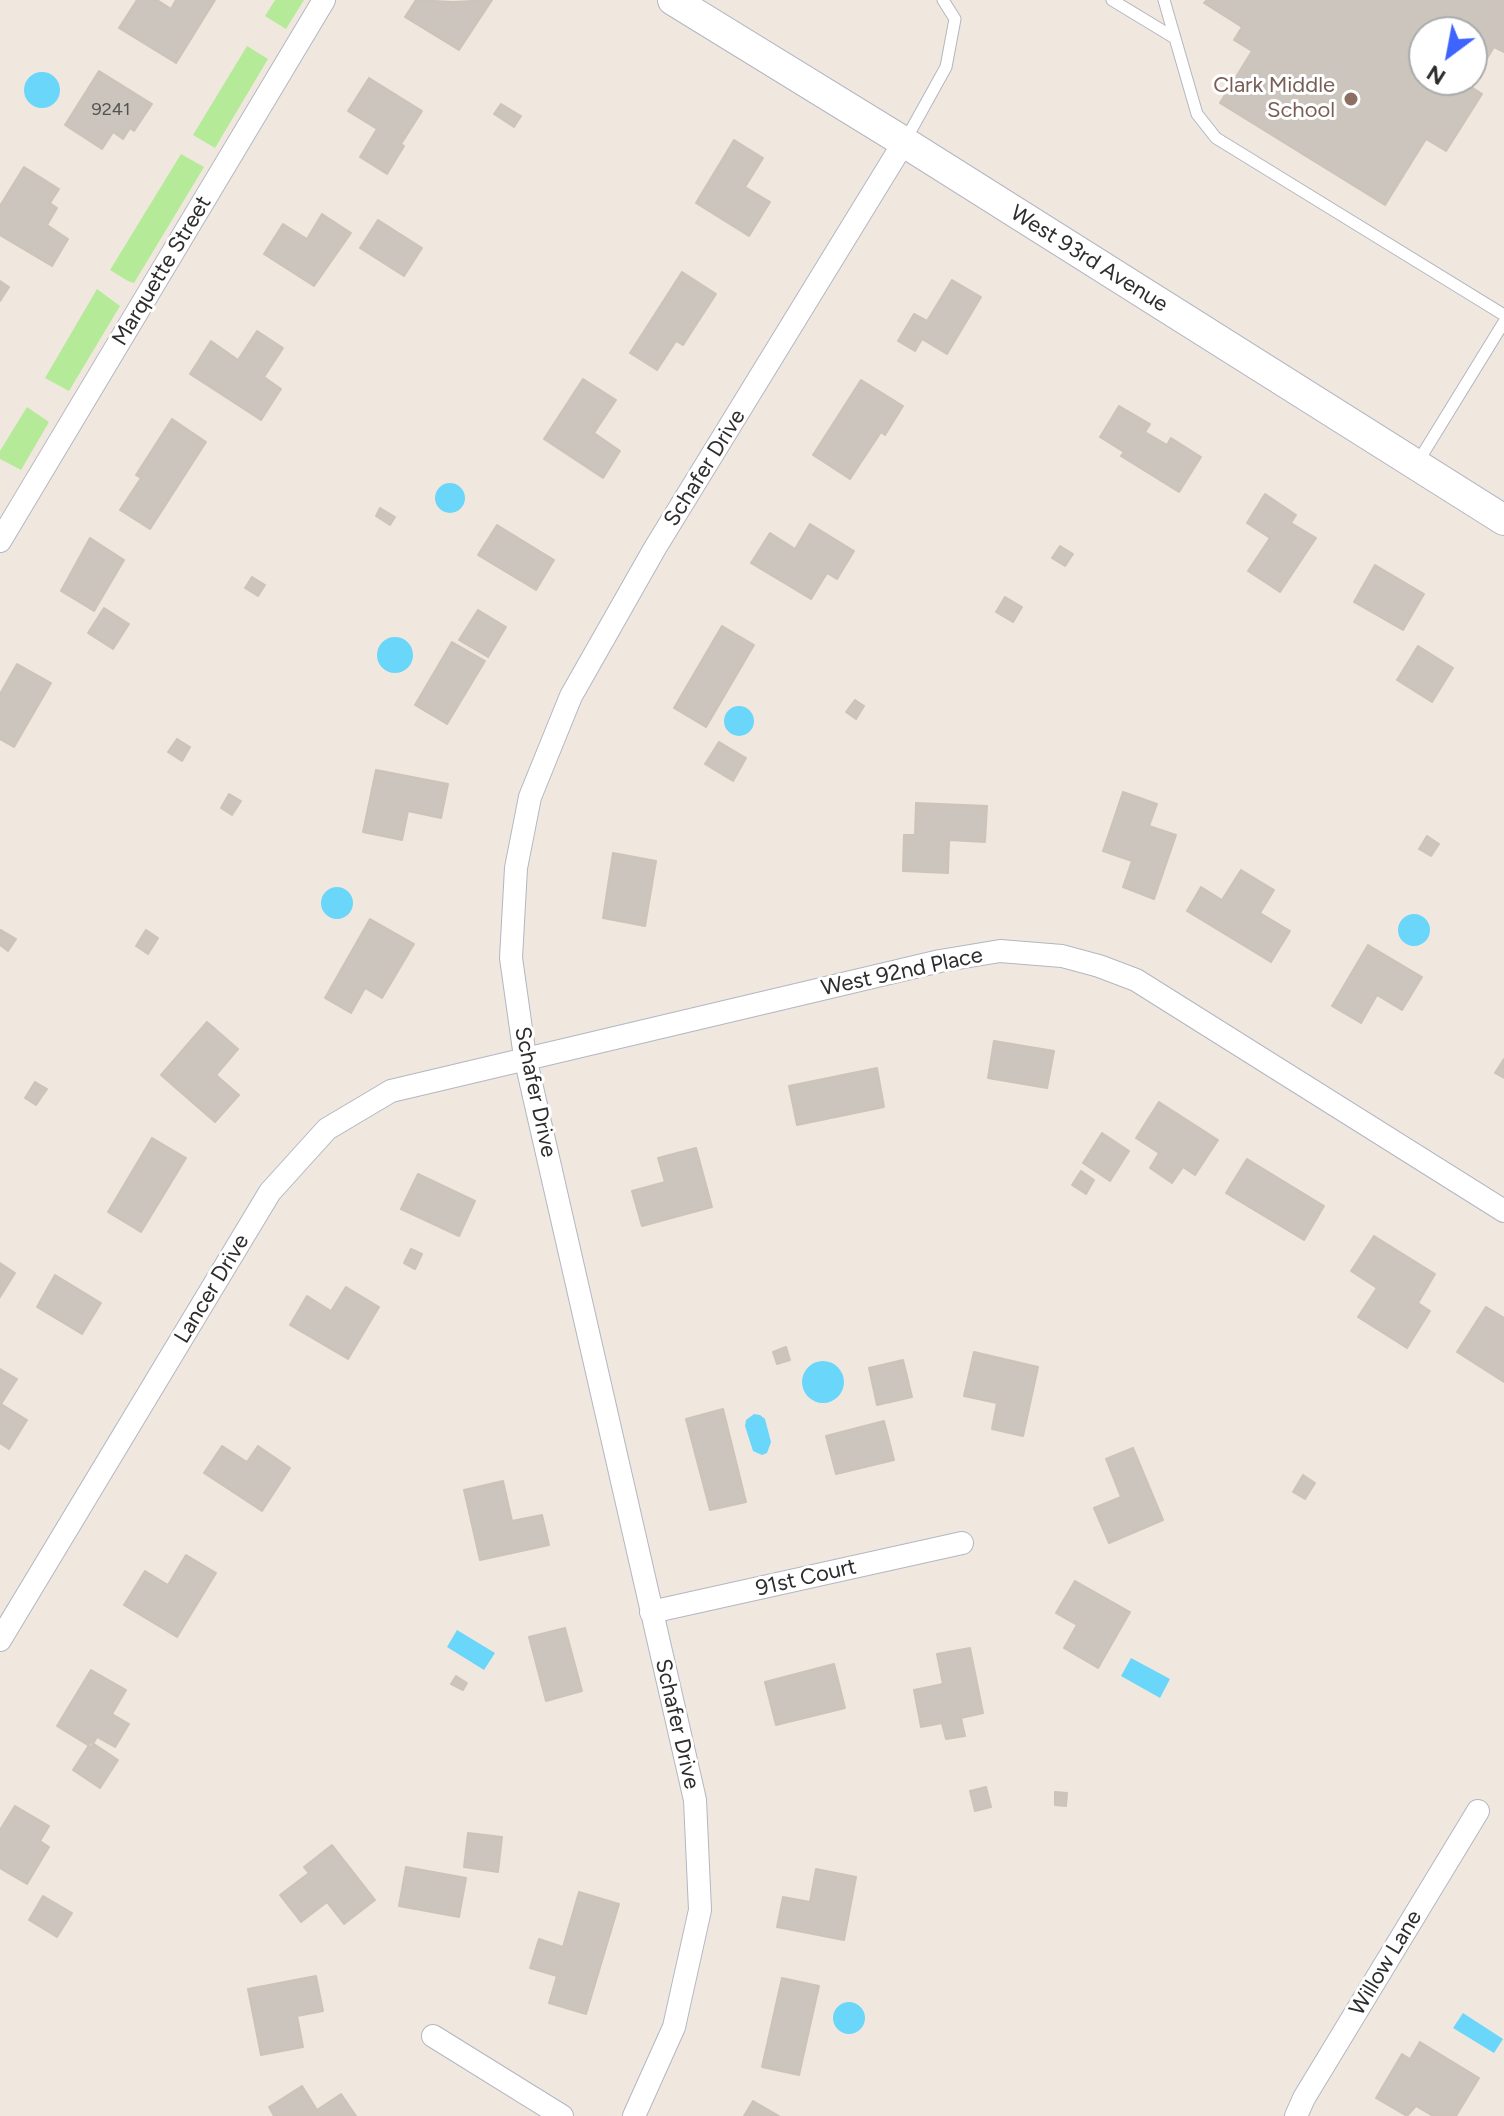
<!DOCTYPE html>
<html>
<head>
<meta charset="utf-8">
<style>
  body { margin:0 }
  #map { position:relative; width:1504px; height:2116px; overflow:hidden; background:#f0e8df; font-family:Figtree,sans-serif }
  canvas { display:block }
  .north { position:absolute; left:1408px; top:16px; width:80px; height:80px; box-sizing:border-box; background:#fff; border:2px solid #ababab; border-radius:50%; rotate:212deg; font-size:22px; font-weight:700; line-height:32px; text-align:center; color:#2d2d2d }
  .north::after { content:''; display:block; margin:auto; width:28px; height:36px; background:#3d64ff; clip-path:polygon(50% 0,100% 100%,50% 72%,0 100%) }
</style>
</head>
<body>
<div id="map">
<canvas width="1504" height="2116"></canvas>
<div class="north">N</div>
</div>
<script>
const ctx = document.querySelector('canvas').getContext('2d');
ctx.lineJoin = 'round';
function fillPath(path, color) {
  ctx.fillStyle = color;
  ctx.fill(path, 'evenodd');
}
function toPath(rows) {
  const path = new Path2D();
  for (const r of rows) {
    if (r.length === 3) {
      path.moveTo(r[0] + r[2], r[1]);
      path.arc(r[0], r[1], r[2], 0, 2 * Math.PI);
      continue;
    }
    path.moveTo(r[0], r[1]);
    for (let i = 2; i < r.length; i += 2) path.lineTo(r[i], r[i + 1]);
  }
  return path;
}
function strokePath(path, color, width, dash) {
  ctx.strokeStyle = color;
  ctx.lineWidth = width;
  ctx.lineCap = dash ? 'butt' : 'round';
  ctx.setLineDash(dash || []);
  ctx.stroke(path);
}
function label(font, color, halo, rows, align = 'center') {
  ctx.font = font + ' Figtree,sans-serif';
  ctx.lineWidth = 6;
  ctx.setLineDash([]);
  ctx.textBaseline = 'middle';
  ctx.strokeStyle = halo;
  ctx.fillStyle = color;
  for (const [text, x, y, turn = 0] of rows) {
    ctx.save();
    ctx.translate(x, y);
    ctx.rotate((+turn || 0) * Math.PI / 180);
    ctx.textAlign = isNaN(turn) ? turn : align;
    if (halo) ctx.strokeText(text, 0, 0);
    ctx.fillText(text, 0, 0);
    ctx.restore();
  }
}
fillPath(toPath([
  [275,0,304,0,286,29,265,16],
  [247,46,268,59,215,148,193,135],
  [181,154,204,167,134,283,128,281,110,270],
  [97,289,120,306,69,391,45,378],
  [27,407,49,422,21,470,0,459,0,451]
]), '#b5ea98');
fillPath(toPath([
  [42,90,18],
  [450,498,15],
  [395,655,18],
  [739,721,15],
  [337,903,16],
  [1414,930,16],
  [823,1382,21],
  [754,1414,760,1415,765,1419,771,1442,767,1453,762,1455,753,1451,745,1426,746,1420],
  [457,1630,495,1653,484,1670,447,1647],
  [1131,1658,1170,1679,1160,1698,1121,1676],
  [849,2018,16],
  [1463,2013,1503,2039,1494,2053,1453,2028]
]), '#6ad6f9');
const building = toPath([
  [137,0,157,0,171,9,176,0,215,0,176,63,119,28,137,0],
  [416,0,453,2,492,0,459,50,405,17,416,0],
  [1207,0,1504,0,1504,52,1494,47,1470,86,1482,94,1446,151,1426,139,1385,205,1220,103,1252,51,1234,40,1242,27,1204,3,1207,0],
  [1424,32,1472,32,1472,80,1424,80,1424,32],
  [99,71,152,104,134,131,130,128,123,139,113,132,102,149,65,125,99,71],
  [369,78,422,111,401,144,404,146,387,174,360,157,377,129,348,111,369,78],
  [501,104,521,116,514,127,494,114,501,104],
  [734,140,763,158,745,187,770,202,749,236,696,203,734,140],
  [24,167,59,189,50,203,57,208,47,225,68,239,52,266,0,235,0,206,24,167],
  [322,214,351,233,314,286,264,254,283,224,307,239,322,214],
  [378,220,422,248,404,276,360,248,378,220],
  [682,272,716,294,683,345,676,341,657,370,630,353,682,272],
  [952,280,981,297,947,354,922,339,915,351,898,341,914,314,927,321,952,280],
  [0,281,9,287,0,301,0,281],
  [257,331,283,348,264,377,281,389,261,420,190,374,211,341,238,360,257,331],
  [583,379,616,400,594,433,620,451,603,478,544,439,583,379],
  [861,380,903,406,885,435,881,432,850,479,813,455,861,380],
  [1119,406,1150,424,1145,432,1167,445,1171,438,1201,457,1179,492,1121,456,1124,452,1100,437,1119,406],
  [172,419,206,442,150,529,120,510,141,478,136,475,172,419],
  [1265,494,1296,515,1291,523,1316,538,1280,592,1248,571,1270,538,1247,523,1265,494],
  [380,508,395,517,390,525,376,516,380,508],
  [810,524,854,551,837,579,827,573,811,599,751,563,770,533,795,549,810,524],
  [497,525,554,560,536,590,478,555,497,525],
  [90,538,124,560,94,611,61,591,90,538],
  [1060,546,1073,554,1065,566,1052,558,1060,546],
  [1375,565,1424,594,1403,630,1354,602,1375,565],
  [252,577,265,585,258,596,245,588,252,577],
  [1005,597,1022,607,1013,622,996,612,1005,597],
  [104,608,129,624,113,649,88,633,104,608],
  [478,610,506,627,488,657,459,640,478,610],
  [722,626,754,645,706,727,674,708,722,626],
  [452,642,485,661,447,724,415,705,452,642],
  [1418,646,1453,668,1432,702,1397,680,1418,646],
  [17,664,51,683,14,747,0,739,0,694,17,664],
  [855,700,864,706,856,719,846,712,855,700],
  [177,739,190,747,182,761,168,752,177,739],
  [719,742,746,758,733,781,705,764,719,742],
  [376,770,448,784,441,818,408,811,402,840,363,832,376,770],
  [1123,792,1157,804,1149,826,1176,835,1154,899,1123,887,1132,861,1103,851,1123,792],
  [229,794,241,801,232,815,221,808,229,794],
  [916,803,987,806,985,842,949,840,948,873,903,871,904,835,915,835,916,803],
  [1427,836,1439,844,1431,856,1419,849,1427,836],
  [613,853,656,861,645,926,603,918,613,853],
  [1241,870,1274,890,1260,913,1290,931,1271,962,1187,911,1201,887,1222,900,1241,870],
  [370,919,414,944,382,998,365,988,351,1013,325,998,370,919],
  [1,930,16,939,8,951,0,945,1,930],
  [146,930,158,938,148,954,136,946,146,930],
  [1368,945,1422,977,1402,1010,1377,995,1361,1023,1332,1006,1368,945],
  [207,1022,238,1049,216,1075,239,1095,215,1122,161,1075,207,1022],
  [994,1041,1054,1051,1047,1088,988,1078,994,1041],
  [1504,1059,1504,1078,1495,1073,1504,1059],
  [877,1068,884,1107,797,1125,789,1086,877,1068],
  [35,1082,47,1089,36,1105,25,1098,35,1082],
  [1159,1102,1218,1140,1195,1175,1183,1167,1172,1183,1150,1168,1159,1153,1136,1138,1159,1102],
  [1102,1133,1129,1151,1110,1181,1083,1163,1102,1133],
  [152,1138,186,1158,141,1232,108,1212,152,1138],
  [696,1148,712,1207,642,1226,632,1191,665,1182,658,1158,696,1148],
  [1247,1159,1324,1206,1304,1240,1226,1193,1247,1159],
  [1081,1171,1094,1180,1086,1194,1072,1185,1081,1171],
  [418,1174,475,1201,459,1236,401,1209,418,1174],
  [1374,1236,1435,1274,1418,1303,1430,1311,1407,1348,1358,1317,1377,1288,1351,1271,1374,1236],
  [411,1249,422,1254,415,1269,404,1263,411,1249],
  [0,1263,15,1273,0,1297,0,1263],
  [55,1275,101,1303,82,1334,37,1307,55,1275],
  [346,1287,379,1307,348,1359,290,1325,307,1296,331,1311,346,1287],
  [1486,1307,1504,1318,1504,1382,1457,1352,1486,1307],
  [786,1347,790,1360,777,1364,773,1352,786,1347],
  [974,1352,1038,1367,1023,1436,992,1429,997,1403,964,1396,974,1352],
  [903,1360,912,1397,877,1405,869,1368,903,1360],
  [0,1369,17,1379,1,1404,27,1420,9,1449,0,1443,0,1369],
  [723,1409,746,1502,710,1510,686,1419,723,1409],
  [884,1421,894,1460,836,1474,826,1436,884,1421],
  [222,1446,247,1462,258,1446,290,1468,262,1511,204,1473,222,1446],
  [1133,1448,1163,1520,1109,1543,1094,1508,1121,1497,1106,1459,1133,1448],
  [1303,1475,1315,1483,1305,1499,1293,1492,1303,1475],
  [503,1481,512,1521,542,1515,549,1545,480,1560,464,1490,503,1481],
  [186,1555,216,1573,177,1637,124,1605,145,1571,168,1585,186,1555],
  [1075,1581,1130,1612,1098,1668,1064,1648,1077,1625,1056,1613,1075,1581],
  [565,1628,582,1691,546,1701,529,1637,565,1628],
  [970,1648,983,1713,961,1718,965,1736,946,1739,942,1723,921,1727,914,1690,943,1684,937,1654,970,1648],
  [834,1664,845,1708,776,1725,765,1682,834,1664],
  [91,1670,126,1690,112,1714,129,1724,115,1747,97,1737,91,1747,57,1726,91,1670],
  [456,1676,467,1683,463,1690,451,1684,456,1676],
  [91,1742,118,1760,100,1788,73,1770,91,1742],
  [986,1787,991,1807,975,1811,970,1791,986,1787],
  [1055,1792,1067,1793,1066,1806,1055,1805,1055,1792],
  [15,1806,49,1826,40,1841,49,1847,27,1884,0,1868,0,1830,15,1806],
  [468,1833,502,1837,498,1872,464,1867,468,1833],
  [332,1845,375,1900,344,1924,327,1902,301,1922,280,1895,309,1873,304,1867,332,1845],
  [406,1867,466,1878,459,1917,399,1906,406,1867],
  [816,1869,856,1877,844,1940,777,1927,783,1897,810,1902,816,1869],
  [579,1892,619,1904,586,2014,549,2003,557,1976,530,1968,539,1939,563,1947,579,1892],
  [43,1896,72,1913,57,1937,29,1920,43,1896],
  [316,1976,323,2011,297,2016,303,2047,261,2055,248,1989,316,1976],
  [782,1978,819,1986,799,2075,762,2067,782,1978],
  [1420,2042,1479,2078,1456,2116,1433,2116,1416,2106,1407,2116,1376,2098,1402,2054,1410,2059,1420,2042],
  [302,2086,317,2110,341,2094,356,2116,274,2116,269,2107,302,2086],
  [753,2101,779,2116,744,2116,753,2101]
]);
fillPath(building, '#cbc5be');
strokePath(building, '#ccc4b8', 2);
const lane = toPath([
  [1112,0,1173,37],
  [1164,0,1197,114,1216,138,1504,315],
  [905,141,946,67,955,19,943,0],
  [1416,465,1504,322]
]);
const street = toPath([
  [0,541,324,0],
  [651,1612,962,1543],
  [0,1640,270,1192,327,1129,391,1091,940,961,1000,951,1062,956,1099,966,1136,980,1504,1211],
  [433,2036,562,2116],
  [634,2116,674,2027,700,1910,695,1800,525,1057,511,958,516,868,530,797,571,696,655,548,904,142],
  [1296,2116,1304,2098,1478,1811]
]);
const secondary = toPath([
  [673,0,904,142,1504,520]
]);
strokePath(lane, '#b3b6c2', 13);
strokePath(street, '#b3b6c2', 24);
strokePath(secondary, '#b3b6c2', 32);
strokePath(lane, '#fff', 11);
strokePath(street, '#fff', 22);
strokePath(secondary, '#fff', 30);
for (const [x, y, r, color] of [
  [1351,99,8,"#8d6e63"]
]) {
  const dot = new Path2D();
  dot.arc(x, y, r, 0, 2 * Math.PI);
  ctx.fillStyle = color;
  ctx.fill(dot);
  strokePath(dot, '#fff', 3);
}
label('18px', '#545351', null, [
  ["9241",111,110]
]);
label('22px', '#785e54', '#fff', [
  ["Clark Middle",1335,86],
  ["School",1335,111]
], 'right');
label('22px', '#2d2d2d', '#fff', [
  ["West 93rd Avenue",1089,259,32],
  ["Marquette Street",162,271,-59],
  ["Schafer Drive",705,468,-58],
  ["West 92nd Place",902,972,-12],
  ["Schafer Drive",535,1092,78],
  ["Lancer Drive",212,1289,-59],
  ["91st Court",806,1578,-13],
  ["Schafer Drive",677,1724,77],
  ["Willow Lane",1386,1963,-59]
]);
</script>
</body>
</html>
